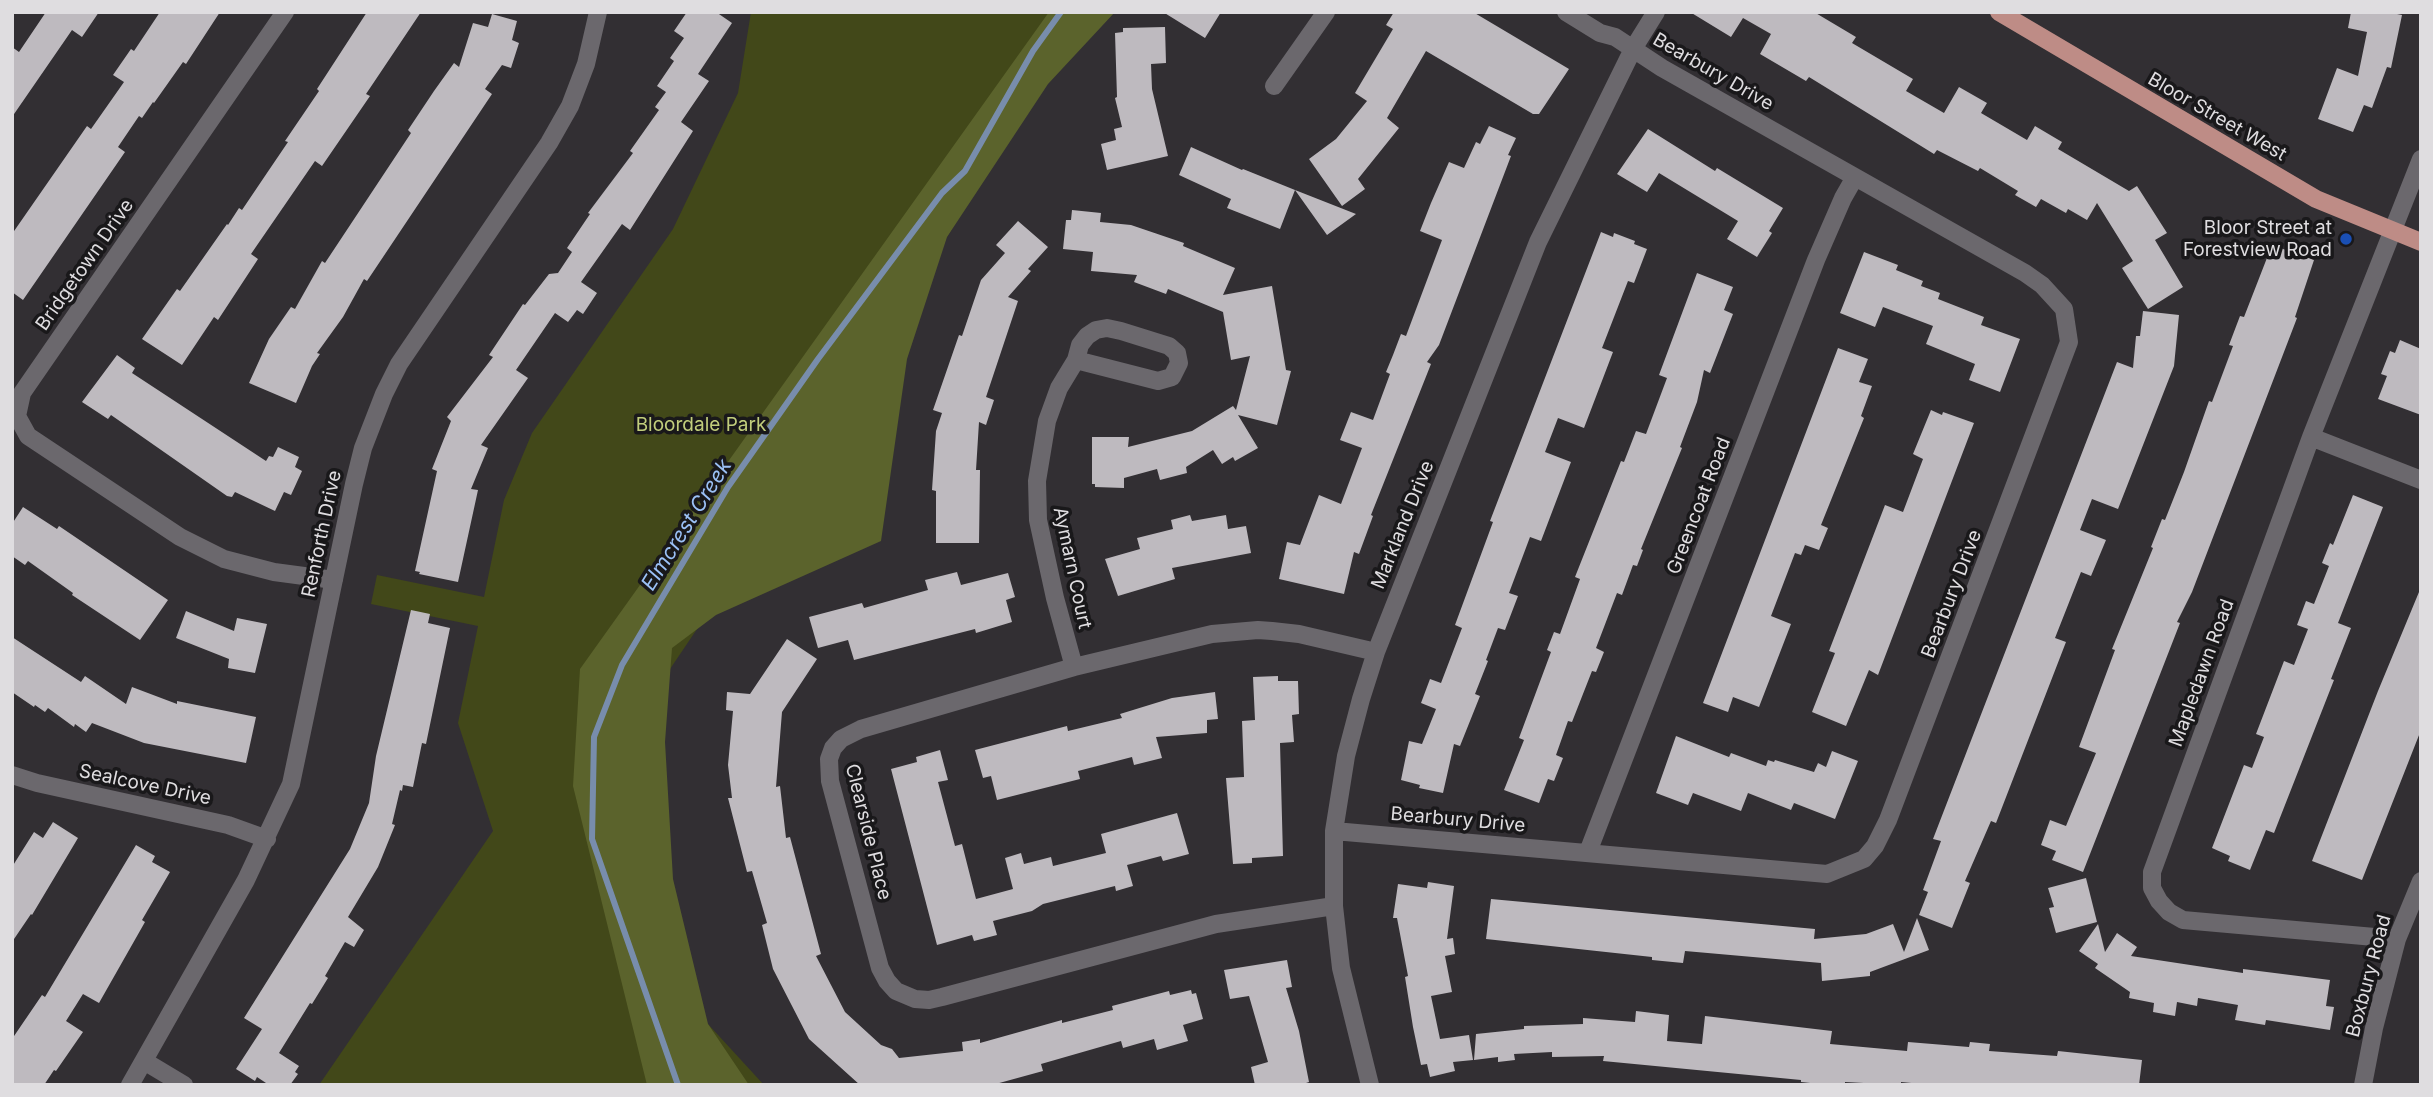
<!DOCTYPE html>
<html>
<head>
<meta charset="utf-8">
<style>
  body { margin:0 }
  #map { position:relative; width:2433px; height:1097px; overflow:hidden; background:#322f33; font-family:Inter,sans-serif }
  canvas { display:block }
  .frame { position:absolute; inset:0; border:14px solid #dfdde0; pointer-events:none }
</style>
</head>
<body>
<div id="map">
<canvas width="2433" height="1097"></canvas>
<div class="frame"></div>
</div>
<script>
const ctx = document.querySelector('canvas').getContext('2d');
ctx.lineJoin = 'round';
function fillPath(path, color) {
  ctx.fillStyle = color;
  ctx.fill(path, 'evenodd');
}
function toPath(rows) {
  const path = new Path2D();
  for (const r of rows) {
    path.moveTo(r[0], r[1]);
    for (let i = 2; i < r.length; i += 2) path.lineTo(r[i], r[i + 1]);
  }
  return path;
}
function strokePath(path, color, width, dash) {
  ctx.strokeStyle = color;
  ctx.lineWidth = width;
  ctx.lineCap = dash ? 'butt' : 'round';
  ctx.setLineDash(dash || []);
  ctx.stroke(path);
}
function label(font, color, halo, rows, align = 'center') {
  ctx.font = font + ' Inter,sans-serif';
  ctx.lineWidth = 7;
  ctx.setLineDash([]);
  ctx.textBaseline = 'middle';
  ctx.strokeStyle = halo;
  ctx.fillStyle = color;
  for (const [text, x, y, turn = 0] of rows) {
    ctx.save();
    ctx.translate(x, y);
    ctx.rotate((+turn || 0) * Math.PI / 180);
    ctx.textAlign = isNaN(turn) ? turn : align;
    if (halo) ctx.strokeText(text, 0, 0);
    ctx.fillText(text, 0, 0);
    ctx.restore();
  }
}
fillPath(toPath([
  [751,12,1088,12,749,552,639,715,685,999,764,1085,319,1085,493,831,458,723,478,626,371,604,377,575,484,597,504,500,532,433,673,229,738,93]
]), '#424819');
fillPath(toPath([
  [1049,12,1115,12,1048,84,947,237,907,359,881,541,716,615,672,648,665,742,673,879,708,1024,749,1085,647,1085,573,786,580,669]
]), '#5b632c');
strokePath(toPath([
  [678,1085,592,839,594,737,622,665,728,487,818,359,942,193,965,171,1033,51,1061,12]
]), '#788dac', 6);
fillPath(toPath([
  [46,12,99,12,82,37,72,30,12,117,12,47,19,52],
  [160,12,220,12,186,64,183,62,154,103,153,102,142,118,139,116,118,147,125,152,23,300,12,292,12,234,87,126,91,129,124,82,113,75,131,49,134,51],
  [367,12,421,12,366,94,370,96,322,166,315,161,251,254,258,259,218,320,214,317,182,365,142,339,177,289,180,291,227,224,228,225,239,208,242,210,269,170,288,142,285,141,319,91,317,89],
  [687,12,716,12,732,23,698,74,709,81,681,122,693,131,630,230,622,224,581,282,597,293,583,314,577,310,568,322,555,313,516,370,528,378,481,445,488,448,471,489,478,490,458,582,419,574,420,572,415,571,437,471,432,469,451,421,447,417,493,357,489,355,523,304,525,305,549,274,558,273,572,252,567,248,590,214,588,213,633,153,630,151,659,110,655,107,666,92,657,86,674,61,670,58,684,38,674,31],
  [1163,12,1221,12,1205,38],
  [1394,12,1473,12,1569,69,1539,114,1533,114,1426,51,1387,118,1399,128,1358,179,1365,189,1342,206,1309,159,1336,139,1367,101,1355,93,1393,29,1386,25],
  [1690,12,1814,12,1856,37,1852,43,1913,79,1906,91,1944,113,1959,87,1987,103,1981,113,2027,140,2035,126,2062,142,2058,149,2129,191,2137,186,2167,233,2155,240,2183,287,2148,309,2122,268,2133,261,2097,203,2087,220,2068,209,2066,213,2041,199,2036,207,2015,195,2018,191,1980,168,1978,171,1937,150,1934,154,1809,77,1806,81,1760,54,1771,34,1743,18,1731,37],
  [2351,12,2387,12,2402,15,2391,68,2387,67,2372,108,2364,105,2353,132,2318,119,2337,68,2358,76,2367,32,2348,28],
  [492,14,517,21,512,40,519,43,511,68,502,65,485,89,492,94,367,281,364,279,343,317,317,353,320,354,312,366,296,403,249,383,269,339,291,307,295,309,322,261,325,263,411,133,408,130,434,91,454,63,459,67,473,23,488,27],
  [1165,27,1166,63,1151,64,1152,89,1168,156,1107,170,1101,144,1116,140,1114,129,1122,127,1115,98,1117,97,1115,33,1123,32,1123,28],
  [1489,126,1516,138,1508,155,1511,156,1439,345,1427,362,1431,364,1371,515,1373,516,1359,554,1354,552,1344,594,1279,579,1287,542,1300,545,1319,495,1341,504,1362,448,1340,440,1351,412,1373,420,1390,374,1386,372,1393,355,1401,334,1406,336,1442,240,1420,231,1431,203,1449,162,1464,168,1476,142,1480,144],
  [1648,129,1715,171,1717,168,1783,208,1769,231,1772,233,1757,257,1727,239,1738,221,1659,173,1647,192,1617,174],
  [1191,147,1242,170,1243,169,1295,190,1280,229,1227,208,1231,199,1179,175],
  [1295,190,1356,214,1327,235],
  [1072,210,1101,213,1100,222,1131,225,1184,243,1183,246,1235,268,1223,295,1272,286,1286,370,1291,371,1277,425,1238,415,1258,448,1235,461,1233,457,1222,464,1213,450,1186,467,1187,473,1160,480,1157,469,1124,478,1124,488,1095,487,1095,484,1092,484,1092,437,1129,437,1128,447,1192,431,1233,406,1236,410,1250,356,1231,360,1223,312,1168,289,1166,294,1134,282,1137,275,1091,271,1093,252,1063,249,1066,220,1071,220],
  [1018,221,1048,247,1028,269,1031,271,1008,297,1018,301,986,397,994,400,986,425,979,422,976,470,980,470,979,543,936,543,936,491,932,490,936,431,942,413,933,410,959,335,962,336,981,280,1005,253,996,245],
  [1601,232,1613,237,1614,233,1635,241,1634,244,1647,249,1634,283,1628,281,1602,348,1613,352,1584,428,1558,418,1545,452,1571,462,1541,541,1530,537,1509,593,1518,596,1505,630,1498,628,1486,660,1488,661,1475,694,1480,696,1460,746,1454,744,1443,793,1419,788,1420,785,1401,780,1409,741,1422,744,1436,709,1421,703,1430,679,1441,683,1462,628,1455,625,1493,522,1490,521],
  [2272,245,2314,260,2295,317,2297,318,2192,592,2177,622,2180,623,2083,872,2052,860,2056,851,2041,845,2050,820,2066,826,2096,753,2079,747,2115,650,2112,649,2153,548,2151,547,2162,519,2165,520,2184,472,2209,401,2212,402,2233,346,2229,345,2240,316,2244,317],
  [1864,252,1898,265,1896,270,1923,281,1921,286,1940,293,1938,299,1984,317,1981,325,2020,339,2000,392,1969,380,1975,364,1926,344,1933,326,1883,307,1875,327,1840,313],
  [1697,273,1733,287,1724,310,1733,314,1710,373,1704,370,1697,402,1680,447,1682,448,1641,549,1643,550,1637,566,1633,565,1622,595,1617,593,1596,648,1604,652,1596,672,1592,671,1572,722,1568,721,1556,755,1563,758,1554,781,1548,779,1539,803,1504,790,1524,740,1519,738,1551,652,1547,650,1554,632,1560,634,1580,579,1575,577,1621,461,1624,462,1636,431,1646,434,1667,378,1659,375],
  [2143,311,2179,315,2174,366,2118,509,2092,499,2080,530,2106,540,2091,576,2081,572,2055,638,2066,642,1996,823,1991,821,1965,881,1970,883,1952,928,1919,915,1928,892,1923,890,1941,841,1933,839,2117,362,2133,368,2136,336,2140,336],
  [2400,340,2421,349,2421,415,2378,399,2387,376,2381,374,2390,351,2395,353],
  [1838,348,1868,359,1859,382,1872,386,1861,416,1864,418,1821,525,1828,528,1819,550,1805,545,1801,555,1795,553,1771,616,1791,624,1759,707,1733,697,1728,712,1703,703],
  [117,355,135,368,132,373,266,461,269,456,273,457,278,447,299,457,295,467,302,471,291,495,284,492,275,511,235,492,232,497,227,496,111,415,108,419,82,402],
  [1931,410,1942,415,1943,412,1974,423,1878,675,1869,670,1846,726,1812,712,1835,653,1829,651,1885,505,1903,512,1923,459,1913,454],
  [2353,495,2383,507,2338,623,2351,628,2331,679,2334,680,2274,833,2266,830,2250,870,2228,861,2230,856,2212,848,2244,765,2252,768,2264,737,2256,734,2284,661,2294,665,2308,629,2297,625,2306,601,2314,604,2329,566,2322,563,2330,543,2333,545],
  [23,507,57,529,59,526,168,600,140,640,72,595,73,593,28,561,25,565,12,556,12,524],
  [1190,515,1192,521,1226,515,1228,529,1246,526,1251,553,1172,568,1175,579,1118,596,1105,559,1140,549,1137,538,1173,529,1171,520],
  [957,572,961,585,1008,573,1015,597,1006,600,1012,622,976,633,975,629,854,660,848,640,818,648,809,617,862,603,864,608,928,590,925,580],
  [2419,592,2421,730,2362,880,2312,861,2378,691],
  [411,610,430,614,428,623,450,628,426,744,422,743,413,787,403,785,402,791,400,790,392,824,395,825,378,867,348,917,364,930,354,947,345,942,325,976,328,978,312,1004,310,1003,279,1053,299,1066,295,1072,298,1074,290,1085,269,1085,257,1077,255,1081,236,1069,262,1029,244,1018,350,849,369,803,376,756],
  [186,611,234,631,237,618,267,624,255,673,228,668,229,659,176,638],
  [12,637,81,682,85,676,126,704,132,687,177,704,177,701,256,717,246,763,144,743,92,723,86,732,75,724,74,727,48,708,45,712,35,705,34,707,12,692],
  [787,639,817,659,782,712,776,787,780,786,786,838,790,837,821,954,816,956,845,1012,881,1045,892,1049,899,1058,963,1051,962,1042,980,1039,980,1043,1062,1020,1062,1023,1113,1010,1112,1006,1169,991,1170,995,1191,990,1192,994,1196,993,1203,1019,1183,1025,1188,1041,1157,1050,1154,1039,1123,1048,1121,1041,1041,1064,1043,1071,992,1085,860,1085,809,1039,773,969,762,925,767,923,752,871,747,872,728,798,732,798,728,765,733,711,726,710,727,692,750,694],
  [1278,676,1278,681,1298,681,1299,714,1292,715,1294,742,1280,743,1283,856,1252,858,1252,863,1233,864,1226,778,1244,777,1242,721,1255,720,1253,677],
  [1215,692,1218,719,1207,720,1207,733,1156,737,1162,758,1134,765,1132,757,1078,771,1080,779,997,800,991,776,983,778,975,750,1067,726,1068,731,1122,718,1120,714,1172,698],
  [1676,736,1729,757,1731,753,1766,766,1768,760,1774,762,1775,760,1814,772,1818,763,1826,767,1832,751,1858,761,1835,819,1794,803,1791,810,1748,793,1741,811,1693,793,1688,805,1656,793],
  [940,750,948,780,938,782,955,846,962,844,976,899,1013,889,1005,858,1021,853,1024,864,1051,857,1053,866,1106,853,1101,834,1177,813,1189,854,1163,861,1161,856,1127,865,1133,886,1116,891,1115,886,1043,904,1032,911,993,921,997,935,974,941,972,935,937,945,891,769,917,762,916,757],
  [53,822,78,838,32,915,31,914,12,942,12,867,34,832,43,838],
  [136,845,155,856,152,862,170,872,142,920,145,922,99,1003,83,994,66,1021,83,1032,56,1071,54,1070,44,1085,12,1085,12,1039,42,995,45,997],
  [2086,878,2097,922,2056,933,2049,908,2054,907,2048,888],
  [1428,882,1454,886,1447,939,1453,938,1455,954,1445,956,1452,992,1431,996,1440,1039,1469,1035,1473,1060,1453,1062,1455,1071,1430,1077,1427,1064,1421,1065,1413,1027,1405,977,1408,976,1397,918,1393,918,1398,884,1427,888],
  [1491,899,1815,929,1814,939,1866,934,1893,924,1904,952,1917,918,1929,950,1870,972,1870,976,1822,981,1821,963,1685,951,1683,963,1652,960,1652,957,1486,939],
  [2098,924,2105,952,2117,933,2137,947,2131,956,2243,973,2243,969,2330,980,2326,1006,2334,1007,2330,1030,2266,1020,2265,1025,2235,1020,2238,1005,2198,998,2197,1006,2177,1002,2175,1016,2153,1012,2154,1003,2129,998,2130,992,2095,968,2098,964,2079,951],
  [1287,960,1292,987,1286,988,1299,1031,1309,1082,1300,1085,1255,1085,1251,1067,1268,1062,1249,996,1230,999,1224,970],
  [1636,1011,1669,1015,1667,1041,1702,1044,1705,1016,1832,1031,1830,1044,1907,1051,1908,1042,1969,1047,1970,1042,1990,1044,1989,1051,2057,1056,2058,1051,2142,1060,2139,1085,1932,1085,1901,1082,1901,1085,1845,1082,1845,1085,1829,1085,1801,1082,1801,1080,1603,1061,1604,1056,1552,1057,1552,1052,1514,1054,1515,1060,1498,1062,1498,1057,1474,1060,1476,1034,1524,1029,1524,1026,1583,1024,1583,1018,1635,1022]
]), '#bebabf');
strokePath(toPath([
  [285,12,22,393,17,416,28,436,180,537,224,559,274,572,334,580],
  [1274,86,1326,12],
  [2311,437,2421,480],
  [1074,667,1055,598,1038,520,1037,481,1047,421,1059,388,1076,360,1080,345,1087,336,1096,330,1107,328,1121,331,1169,346,1177,353,1179,363,1172,377,1158,381,1076,360],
  [12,775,37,783,228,825,267,839],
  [1334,831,1827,874,1864,859,1875,846,1888,820,2069,342,2064,309,2042,285,2025,273,1662,68,1615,37,1600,33,1566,12],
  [1588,852,1816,260,1843,198,1855,177],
  [1334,906,1216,924,942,997,929,1000,915,999,896,991,887,981,880,968,830,781,829,759,833,748,841,739,861,729,1074,667,1212,634,1258,630,1272,631,1299,634,1376,652],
  [2397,939,2183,920,2169,912,2159,901,2152,888,2152,872,2311,437,2421,159],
  [144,1061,184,1085],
  [130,1085,246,880,291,784,354,484,363,448,384,394,399,364,549,143,570,106,586,64,598,12],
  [1370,1085,1341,968,1334,906,1334,831,1346,756,1361,699,1376,652,1538,242,1633,49,1656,12],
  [2363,1085,2374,1028,2397,939,2421,881]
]), '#6b686d', 18);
strokePath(toPath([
  [1999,12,2316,199,2421,242]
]), '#be8c86', 18);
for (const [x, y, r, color] of [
  [2346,239,7,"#1a4fb4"]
]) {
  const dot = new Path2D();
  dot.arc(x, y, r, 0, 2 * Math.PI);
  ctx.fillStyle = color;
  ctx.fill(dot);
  strokePath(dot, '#19181a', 2.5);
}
label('19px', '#dfdde0', '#19181a', [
  ["Bearbury Drive",1713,72,30],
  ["Bloor Street West",2217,117,30],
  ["Bridgetown Drive",85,265,-55],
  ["Greencoat Road",1699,506,-69],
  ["Markland Drive",1403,525,-68],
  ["Renforth Drive",322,534,-78],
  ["Aymarn Court",1072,568,78],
  ["Bearbury Drive",1952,594,-69],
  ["Mapledawn Road",2202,673,-70],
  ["Sealcove Drive",145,785,12],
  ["Bearbury Drive",1458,820,5],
  ["Clearside Place",868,832,76],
  ["Boxbury Road",2369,976,-75]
]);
label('19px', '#dfdde0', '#19181a', [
  ["Bloor Street at",2332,228],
  ["Forestview Road",2332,250]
], 'right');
label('19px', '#c2ce7c', '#19181a', [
  ["Bloordale Park",701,425]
]);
label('italic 21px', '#9bc1f6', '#19181a', [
  ["Elmcrest Creek",687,525,-58]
]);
</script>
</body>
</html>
